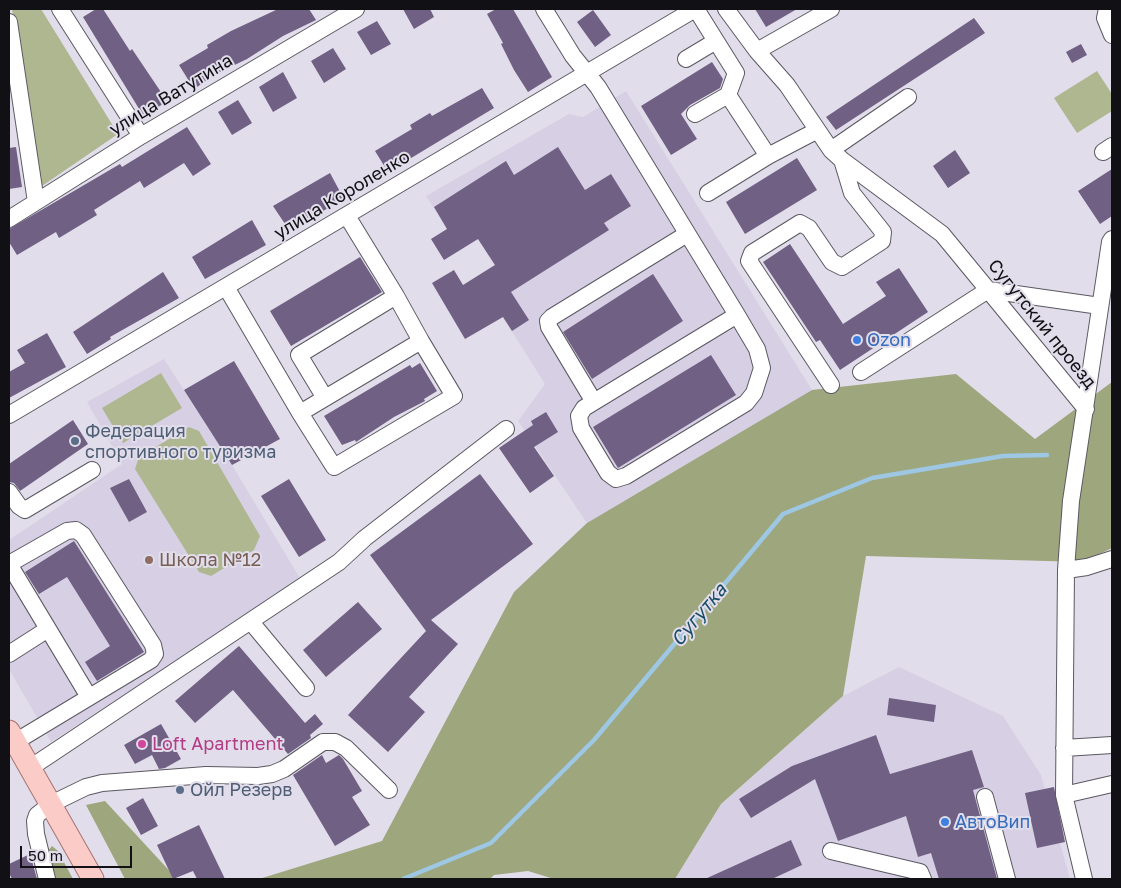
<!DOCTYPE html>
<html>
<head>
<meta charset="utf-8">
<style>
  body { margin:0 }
  #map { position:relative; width:1121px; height:888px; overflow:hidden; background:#e1ddea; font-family:"Golos Text",sans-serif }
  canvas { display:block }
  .frame { position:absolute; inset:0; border:10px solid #111014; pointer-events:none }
  .scale { position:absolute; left:20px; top:846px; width:112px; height:22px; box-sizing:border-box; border:2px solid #111014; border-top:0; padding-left:6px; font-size:15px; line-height:18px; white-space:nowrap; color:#111014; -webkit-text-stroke:4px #e1ddea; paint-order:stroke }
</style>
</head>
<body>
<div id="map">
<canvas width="1121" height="888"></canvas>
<div class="frame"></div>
<div class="scale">50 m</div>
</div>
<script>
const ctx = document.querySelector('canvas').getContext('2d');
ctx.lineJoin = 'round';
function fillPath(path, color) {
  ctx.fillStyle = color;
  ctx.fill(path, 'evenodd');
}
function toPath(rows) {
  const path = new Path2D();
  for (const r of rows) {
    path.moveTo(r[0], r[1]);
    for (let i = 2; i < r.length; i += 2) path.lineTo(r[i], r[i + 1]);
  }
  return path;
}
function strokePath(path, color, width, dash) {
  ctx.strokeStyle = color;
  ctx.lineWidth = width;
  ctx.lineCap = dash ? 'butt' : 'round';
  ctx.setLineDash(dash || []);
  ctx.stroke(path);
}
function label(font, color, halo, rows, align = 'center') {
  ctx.font = font + ' "Golos Text",sans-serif';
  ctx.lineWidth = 4;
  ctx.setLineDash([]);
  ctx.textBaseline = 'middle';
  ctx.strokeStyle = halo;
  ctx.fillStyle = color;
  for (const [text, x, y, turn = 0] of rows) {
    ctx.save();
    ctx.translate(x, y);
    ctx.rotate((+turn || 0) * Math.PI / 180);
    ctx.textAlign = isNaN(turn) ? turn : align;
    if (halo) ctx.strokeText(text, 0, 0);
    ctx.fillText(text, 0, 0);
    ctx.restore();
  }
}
fillPath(toPath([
  [626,91,812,390,587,523,518,421,545,384,477,276,494,265,478,239,444,260,431,239,447,229,426,196,569,114,583,117],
  [164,359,232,465,301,580,51,742,9,669,9,540,122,464,87,402],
  [899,667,1003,716,1041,775,1070,879,675,879,721,804,843,696]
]), '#d7d0e4');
fillPath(toPath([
  [12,9,41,9,118,134,42,186],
  [1097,71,1112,94,1112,111,1077,133,1054,98],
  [161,373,182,408,123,443,102,408],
  [189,427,199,431,260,536,254,550,211,576,199,572,135,469,139,457]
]), '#afb790');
fillPath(toPath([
  [956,374,1035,439,1112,382,1112,548,1083,562,866,556,843,696,721,804,675,879,554,879,528,871,494,875,490,879,259,879,382,841,514,592,587,523,812,390],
  [105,801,177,879,125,879,86,805],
  [52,846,58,851,73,879,55,879,47,852]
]), '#9ea67d');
strokePath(toPath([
  [403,879,491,843,594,740,783,514,872,478,1003,456,1047,455]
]), '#9dc7e2', 4.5);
fillPath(toPath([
  [96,9,103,9,130,51,132,49,167,101,144,117,83,17],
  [278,9,309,9,316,20,283,36,247,59,216,74,194,89,179,65,208,48,207,45,231,31],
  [403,9,430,9,434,17,414,29],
  [496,9,513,9,552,77,528,92,514,70,501,44,503,43,487,14],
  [755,9,797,9,766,27],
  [593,10,611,35,595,47,577,22],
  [974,18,985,33,836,130,826,117],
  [377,21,391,44,371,55,357,32],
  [1081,44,1087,55,1072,63,1066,52],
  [333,48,346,69,324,83,311,61],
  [712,62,723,79,720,88,690,105,681,114,697,139,671,155,641,106],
  [283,72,297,98,273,112,259,87],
  [482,88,494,108,388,172,375,151,412,129,410,125,430,113,432,116],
  [238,100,252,123,232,135,218,112],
  [187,127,211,164,193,176,184,163,144,188,140,181,94,210,97,215,59,238,56,232,17,255,9,242,9,229,120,164,122,167],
  [16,147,22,187,9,189,9,148],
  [558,147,585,190,611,174,631,206,604,223,609,230,511,292,529,320,512,331,503,317,465,339,432,283,454,270,463,285,495,265,478,239,444,260,431,239,447,229,434,207,506,161,514,175],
  [955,150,970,173,948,188,933,166],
  [797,158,817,190,745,234,726,202],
  [1112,169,1112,216,1100,224,1078,191],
  [330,173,344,199,323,211,322,209,289,230,273,206],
  [252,220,266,245,205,279,192,257],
  [790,244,843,324,886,296,876,282,899,268,928,312,840,370,820,340,816,342,763,262],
  [360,257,382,292,291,346,270,311],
  [163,272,179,298,110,337,111,339,87,354,73,332],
  [653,274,683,321,592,379,563,332],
  [47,333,66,367,9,398,9,372,25,363,17,350],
  [711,355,736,395,618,468,593,427],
  [234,361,280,439,232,465,184,390],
  [420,363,437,391,424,399,425,401,394,417,356,442,355,440,342,445,324,416,410,365,412,368],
  [546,412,558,432,534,447,554,476,530,493,499,448,533,425,531,421],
  [73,420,88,444,20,491,14,483,9,482,9,464],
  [480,474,533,544,431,620,458,644,409,697,425,712,388,752,348,715,426,631,370,555],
  [129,479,147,512,129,522,110,488],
  [289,479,326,540,299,557,261,496],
  [74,541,144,652,97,681,85,662,110,646,67,577,39,594,25,572],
  [358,602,382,629,326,677,303,650],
  [239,646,305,723,315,714,323,724,310,735,311,738,288,754,233,690,195,723,175,701],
  [889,698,936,705,934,722,887,715],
  [161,724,181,759,165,768,159,769,152,755,135,764,124,745],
  [876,735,890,774,972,750,984,787,973,790,997,879,939,879,931,853,918,857,906,816,838,841,815,779,751,818,739,799,792,766],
  [322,755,326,763,339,755,343,759,362,791,352,797,370,825,335,846,293,775],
  [1054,787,1065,842,1037,848,1025,793],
  [143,798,158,826,141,835,126,808],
  [199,825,225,879,197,879,193,871,173,879,157,845],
  [791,840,802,865,772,879,705,879],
  [30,854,37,879,12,879,9,873,9,864]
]), '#706084');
const minor = toPath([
  [60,9,141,136],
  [544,9,573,56,598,87,737,315,757,349,762,368,754,393,746,403,626,476,616,479,608,473,581,428,579,416,584,408,737,315],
  [696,9,736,73,728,95,768,156],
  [726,9,757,51,787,85,831,150,842,160,942,234,1086,409],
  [1107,9,1105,18,1112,35],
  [9,22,36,202],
  [757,51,831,9],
  [686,59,716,41],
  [695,114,728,95],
  [831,150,908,97],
  [1103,152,1112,146],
  [708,193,768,156,816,131],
  [9,219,141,136,356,9],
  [226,287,300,413,334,467,454,396,421,341,300,413],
  [396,296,421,341],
  [861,372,988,290,1100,306],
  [831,385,749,261,752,253,800,223,809,228,832,262,842,267,882,241,883,232,852,193,842,160],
  [325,398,299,355,396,296,347,216],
  [594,402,549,327,548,321,552,317,687,234],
  [9,415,695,9],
  [9,492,19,506,25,510,92,470],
  [9,564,67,531,76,530,83,535,153,645,155,654,151,660,15,742],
  [9,564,89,697],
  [1066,570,1087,567,1112,559],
  [251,622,306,688],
  [9,654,48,629],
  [1064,748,1112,745],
  [30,768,339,562,365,538,506,429],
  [1064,795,1112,784],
  [985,797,1007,879],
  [831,851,920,872,923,879],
  [47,879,36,834,35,821,37,815,51,804,86,787,102,783,206,775,258,776,272,774,284,769,323,742,335,742,346,748,389,790],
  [1084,879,1064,795,1066,570,1071,501,1110,242,1112,239]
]);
const major = toPath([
  [9,731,93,879]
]);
strokePath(minor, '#5b5862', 18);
strokePath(major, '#a77370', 23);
strokePath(minor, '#fff', 16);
strokePath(major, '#fbcbc7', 21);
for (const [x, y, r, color] of [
  [857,340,5,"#3f7fe0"],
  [75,441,5,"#5c6f8a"],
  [149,560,5,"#8d6e63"],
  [142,744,5,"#d1479c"],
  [180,790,5,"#5c6f8a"],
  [945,822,5,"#3f7fe0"]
]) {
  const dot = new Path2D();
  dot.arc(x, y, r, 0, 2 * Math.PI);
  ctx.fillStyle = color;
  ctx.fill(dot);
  strokePath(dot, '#e1ddea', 2);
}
label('18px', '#111014', '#e1ddea', [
  ["улица Ватутина",171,95,-31],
  ["улица Короленко",342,195,-31],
  ["Сугутский проезд",1042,324,51]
]);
label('18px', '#366cbe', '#e1ddea', [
  ["Ozon",867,340],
  ["АвтоВип",955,822]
], 'left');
label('18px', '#4e5e75', '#e1ddea', [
  ["Федерация",85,431],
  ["спортивного туризма",85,452],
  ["Ойл Резерв",190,790]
], 'left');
label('18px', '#785e54', '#e1ddea', [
  ["Школа №12",159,560]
], 'left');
label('18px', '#b23c85', '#e1ddea', [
  ["Loft Apartment",152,744]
], 'left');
label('italic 19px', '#174b66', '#e1ddea', [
  ["Сугутка",699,615,-50]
]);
</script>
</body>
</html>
